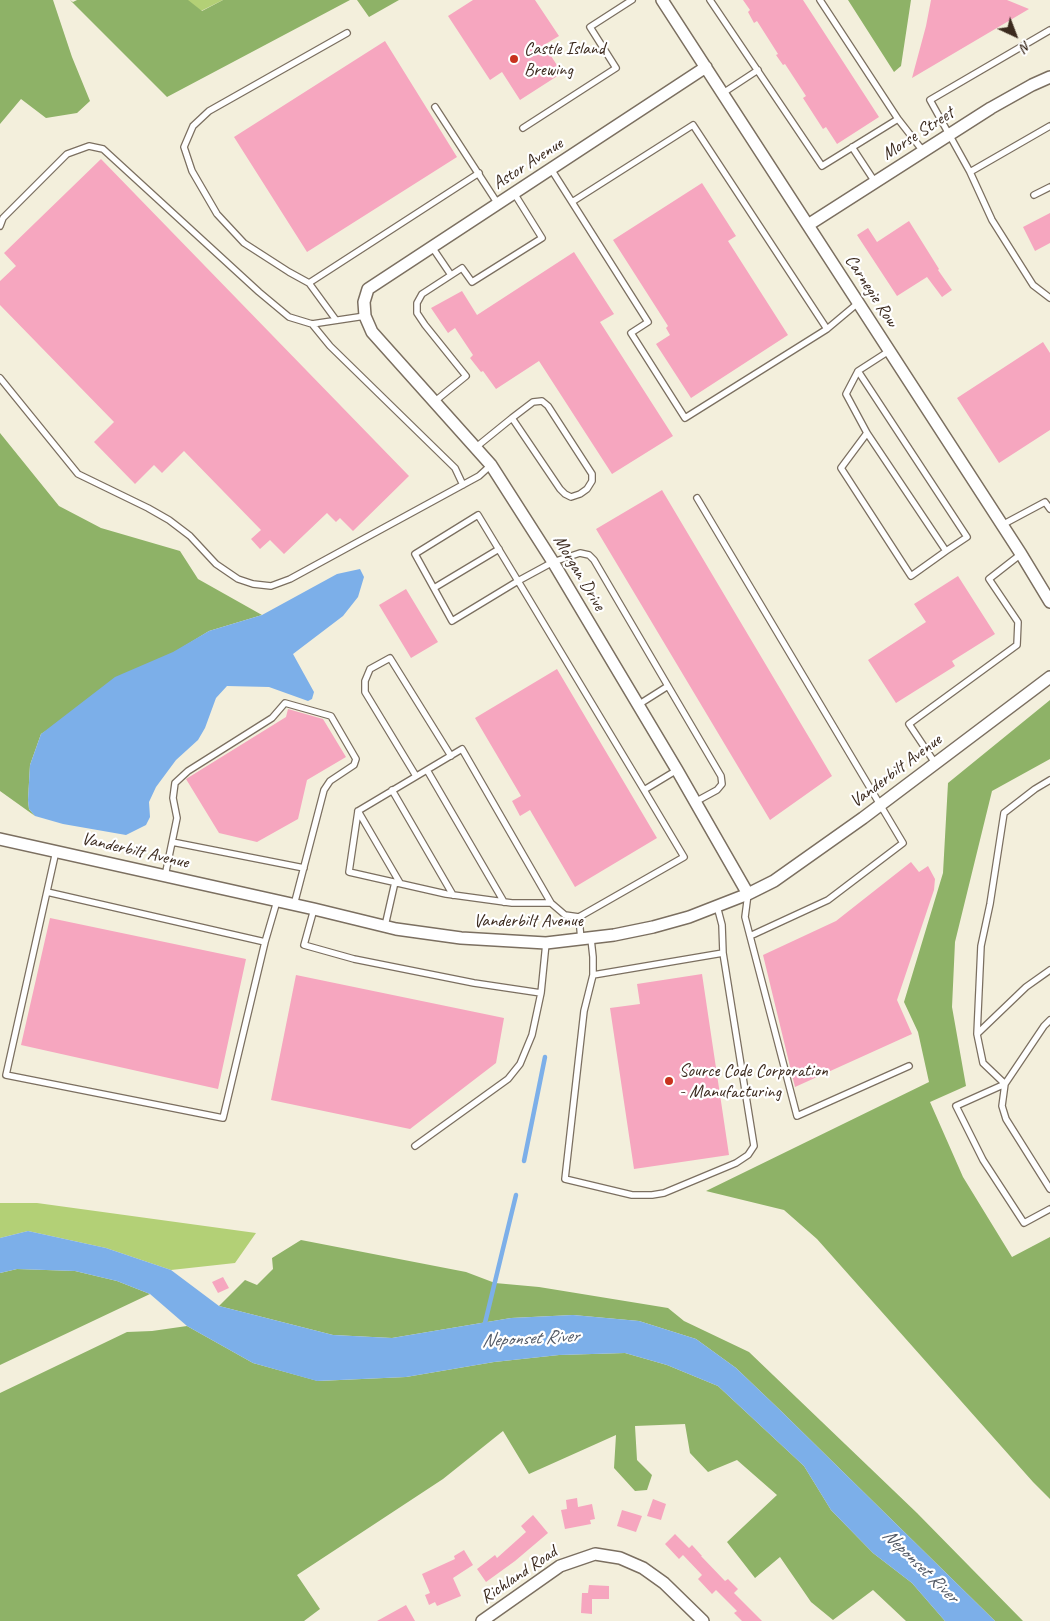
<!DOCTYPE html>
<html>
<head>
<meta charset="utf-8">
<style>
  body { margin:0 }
  #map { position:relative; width:1050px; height:1621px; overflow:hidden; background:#f3efdc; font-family:Caveat,sans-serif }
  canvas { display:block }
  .north { position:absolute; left:990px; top:10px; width:50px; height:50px; -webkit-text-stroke:4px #fff; paint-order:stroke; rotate:137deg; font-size:14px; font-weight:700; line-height:20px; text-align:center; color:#3b2a1e }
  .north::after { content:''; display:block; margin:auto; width:18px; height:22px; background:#3b2a1e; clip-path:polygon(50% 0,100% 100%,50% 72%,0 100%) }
</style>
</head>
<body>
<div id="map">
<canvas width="1050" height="1621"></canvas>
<div class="north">N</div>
</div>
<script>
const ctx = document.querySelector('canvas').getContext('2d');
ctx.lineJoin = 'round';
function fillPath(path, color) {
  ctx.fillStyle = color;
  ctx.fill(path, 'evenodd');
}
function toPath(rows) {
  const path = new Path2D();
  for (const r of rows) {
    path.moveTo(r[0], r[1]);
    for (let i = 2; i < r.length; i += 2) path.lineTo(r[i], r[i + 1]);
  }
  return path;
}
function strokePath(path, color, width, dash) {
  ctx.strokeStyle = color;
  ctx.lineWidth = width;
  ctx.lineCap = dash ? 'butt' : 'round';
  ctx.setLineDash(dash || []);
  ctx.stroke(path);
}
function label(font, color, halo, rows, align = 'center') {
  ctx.font = font + ' Caveat,sans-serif';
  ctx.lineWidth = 4.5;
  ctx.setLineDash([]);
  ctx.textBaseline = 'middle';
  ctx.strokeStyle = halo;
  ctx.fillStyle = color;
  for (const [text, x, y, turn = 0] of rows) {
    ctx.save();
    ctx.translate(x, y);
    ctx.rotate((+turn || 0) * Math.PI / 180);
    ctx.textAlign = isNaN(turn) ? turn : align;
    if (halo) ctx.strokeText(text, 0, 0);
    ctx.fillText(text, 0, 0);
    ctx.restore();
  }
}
fillPath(toPath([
  [186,0,223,0,201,11],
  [0,1203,37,1203,256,1233,235,1263,171,1270,106,1248,28,1231,0,1238]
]), '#b3d076');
fillPath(toPath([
  [0,0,53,0,72,57,90,101,77,113,46,118,21,99,0,124],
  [70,0,73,2,77,0,188,0,202,11,223,0,350,0,167,97],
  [357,0,399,0,369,17],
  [848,0,911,0,901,66,894,72],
  [0,433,59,506,101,528,180,551,198,579,262,615,209,631,41,734,30,765,28,800,29,809,35,816,0,791],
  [1050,700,1050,759,992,791,955,942,952,1007,966,1086,930,1102,963,1177,1012,1257,1050,1237,1050,1499,1033,1482,817,1239,784,1210,706,1191,929,1082,918,1032,904,1002,943,873,948,783],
  [301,1240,466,1272,495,1283,539,1287,668,1308,684,1321,749,1352,917,1513,1023,1621,995,1621,780,1410,736,1368,696,1339,639,1321,573,1315,511,1318,392,1338,333,1335,219,1306,245,1280,257,1285,273,1269,272,1258],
  [17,1269,75,1271,117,1281,150,1294,0,1365,0,1273],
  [187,1326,253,1363,318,1381,406,1377,494,1362,559,1355,625,1353,667,1365,718,1386,804,1466,831,1510,873,1553,912,1583,945,1621,906,1621,873,1590,833,1620,811,1602,780,1557,755,1578,727,1542,777,1495,737,1460,708,1472,690,1453,685,1424,635,1426,637,1460,652,1475,647,1490,635,1491,614,1468,616,1435,529,1474,503,1431,443,1479,297,1575,320,1609,304,1621,0,1621,0,1393,127,1332,152,1331]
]), '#8eb267');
fillPath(toPath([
  [360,569,364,577,358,597,343,616,293,654,314,692,312,699,308,701,269,687,227,686,216,698,205,728,198,740,176,760,156,787,149,802,150,817,146,825,126,835,63,824,35,816,29,809,28,800,30,765,41,734,115,677,173,652,209,631,262,615,337,574],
  [28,1231,106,1248,171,1270,219,1306,333,1335,392,1338,511,1318,573,1315,639,1321,696,1339,736,1368,780,1410,995,1621,945,1621,912,1583,873,1553,831,1510,804,1466,718,1386,667,1365,625,1353,559,1355,494,1362,406,1377,317,1381,253,1363,187,1326,150,1294,117,1281,75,1271,17,1269,0,1273,0,1238]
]), '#7cafe9');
strokePath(toPath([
  [524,1161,545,1057],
  [484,1327,516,1195]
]), '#7cafe9', 4.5);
fillPath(toPath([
  [473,0,535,0,559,36,544,45,562,73,520,100,502,72,490,80,448,16],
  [743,0,803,0,879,117,837,144,826,127,823,129,803,98,806,96,785,64,783,65,776,55,778,54,757,21,754,23,748,12,750,10],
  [931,0,1007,0,1029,9,912,78,926,26],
  [385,41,457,157,307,252,234,137],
  [101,159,409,476,353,531,340,518,336,522,327,513,284,554,270,540,260,549,251,539,261,530,184,451,162,473,154,465,135,484,94,442,114,422,0,305,0,281,16,266,4,253],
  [702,183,736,236,728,241,788,335,691,398,656,344,670,335,666,328,668,326,613,240],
  [1050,213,1050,243,1035,251,1023,227],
  [909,221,939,269,938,270,952,290,942,297,927,277,897,296,857,235,868,228,877,242],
  [574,252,614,314,600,322,673,436,612,474,539,361,496,389,483,371,481,372,470,358,473,355,455,328,448,333,431,308,462,291,477,315],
  [1043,342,1050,353,1050,430,999,463,957,398],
  [662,490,832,776,770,820,596,529],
  [958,576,995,634,952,661,955,666,896,703,868,660,926,622,914,604],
  [406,589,438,642,411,658,379,605],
  [557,669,657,838,575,887,530,810,520,816,512,801,521,796,475,718],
  [288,709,323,719,346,757,307,780,298,819,257,842,219,833,186,779,286,717],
  [911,862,919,872,928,866,935,879,934,890,897,1000,912,1034,795,1087,763,955,836,921],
  [50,918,246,959,218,1089,21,1045],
  [702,974,729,1155,634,1169,610,1008,640,1004,637,984],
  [296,975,504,1018,496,1063,410,1129,271,1100],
  [223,1277,229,1288,218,1293,212,1282],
  [577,1498,578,1507,592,1504,595,1519,590,1520,591,1524,565,1529,561,1510,567,1509,566,1500],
  [653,1499,666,1504,661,1520,647,1516],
  [622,1510,642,1516,636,1532,617,1526],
  [533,1515,548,1533,515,1561,486,1582,477,1569,495,1555,497,1558,526,1532,521,1526],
  [675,1534,689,1548,692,1545,702,1556,701,1556,725,1581,728,1579,738,1589,734,1593,762,1621,742,1621,734,1613,737,1611,716,1590,712,1594,698,1579,702,1575,683,1555,679,1559,665,1544],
  [464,1550,473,1565,453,1578,461,1596,437,1606,435,1602,429,1605,425,1595,430,1593,422,1574,455,1559,454,1556],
  [589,1585,609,1586,609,1599,592,1599,592,1614,581,1613,582,1593,588,1593],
  [406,1605,415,1621,377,1621]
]), '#f6a6bf');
const lane = toPath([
  [710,0,822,166,898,119,923,151],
  [820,0,898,119],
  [1050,30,930,100,970,172,1050,126],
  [723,93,758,70],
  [435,107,498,204],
  [523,128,616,68,590,27,632,0],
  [852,147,875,182],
  [551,169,648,322,631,333,685,418,827,329,858,303],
  [970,172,992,220,1033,285,1050,298],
  [1034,195,1050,187],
  [572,202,693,125,827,329],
  [0,226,3,218,67,154,89,146,103,149,259,292,289,317,312,324,365,316],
  [432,247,451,275],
  [309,283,479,173],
  [336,320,309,283,289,272,244,243,217,214,192,171,184,147,193,126,209,111,347,33],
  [312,324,330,346,455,468,463,485],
  [858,371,967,537,946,551],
  [0,378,78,474,148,508,169,520,190,536,216,564,238,579,253,584,271,586,290,579,479,476,491,465],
  [434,402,466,376,425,325,417,313,417,303,422,294,462,268,472,282,542,238,514,193],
  [867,433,841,468,911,576,946,551,867,433,846,394,858,371,889,351],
  [475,448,512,418,533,402,542,401,548,406,592,474,592,481,587,489,580,494,571,497,565,494,560,489,512,418],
  [697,498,903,843,828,900,750,936],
  [1002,525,1045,502,1050,509],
  [434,588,499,549],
  [638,705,668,686,721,776,722,784,717,790,695,802],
  [935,763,909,724,1017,645,1018,622,989,579,1021,554],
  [427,770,504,902],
  [416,776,365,692,365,681,370,669,390,658,451,756],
  [392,790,453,895],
  [644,790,677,770],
  [358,811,349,872,446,894,512,903,551,903,565,915,579,917,684,857,644,790,518,581,478,515,415,554,452,621,518,581,553,562,580,553,589,555,594,560,668,686],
  [358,811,462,749,551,903],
  [358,811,400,883],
  [172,842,304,868],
  [56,851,6,1075,223,1118,265,942,277,901],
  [165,876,177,818,173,798,175,783,188,771,272,718,285,703,331,716,356,759,354,765,330,781,324,790,294,905],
  [47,892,265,942],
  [748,894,745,917,797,1116,909,1066],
  [314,909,304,945,354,959,474,983,541,993],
  [579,917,581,940],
  [385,926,395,882],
  [591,939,593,957,593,975,584,1011,565,1179,632,1195,652,1195,664,1193,736,1163,748,1155,754,1146,723,953,722,925,717,906],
  [1050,970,1026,987,977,1034,983,1063,1005,1084,956,1106,983,1160,1024,1223,1050,1209],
  [593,975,723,953],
  [1050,1020,1044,1026,1005,1084,1002,1106,1006,1119,1050,1189],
  [977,1034,981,946,990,904,1004,813,1035,789,1050,780],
  [415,1146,508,1079,520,1064,532,1035,541,993,546,943]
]);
const street = toPath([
  [662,0,1021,554,1050,602],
  [706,67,368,289,364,302,365,316,372,332,491,465,553,562,677,770,748,894],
  [808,225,991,108,1032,85,1050,77],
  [0,839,314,909,396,929,461,938,546,943,614,935,653,927,689,917,748,894,774,881,863,818,1050,677],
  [482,1621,560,1566,595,1554,620,1558,643,1568,664,1583,703,1621]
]);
strokePath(lane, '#7b6f60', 8);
strokePath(street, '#7b6f60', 14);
strokePath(lane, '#fff', 5.5);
strokePath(street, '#fff', 11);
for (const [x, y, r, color] of [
  [514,59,5,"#c8321e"],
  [669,1081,5,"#c8321e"]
]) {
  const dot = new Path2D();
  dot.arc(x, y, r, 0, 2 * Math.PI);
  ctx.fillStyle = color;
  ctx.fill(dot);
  strokePath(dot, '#fff', 2);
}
label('18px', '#3b2a1e', '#fff', [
  ["Castle Island",524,49],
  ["Brewing",524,70],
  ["Source Code Corporation",679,1071],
  ["- Manufacturing",679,1092]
], 'left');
label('18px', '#3b2a1e', '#fff', [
  ["Morse Street",918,134,-33],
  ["Astor Avenue",528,164,-33],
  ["Carnegie Row",871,291,57],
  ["Morgan Drive",579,573,59],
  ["Vanderbilt Avenue",896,771,-37],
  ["Vanderbilt Avenue",135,851,13],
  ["Vanderbilt Avenue",528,921],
  ["Richland Road",519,1575,-34]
]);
label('italic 19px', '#525965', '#fff', [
  ["Neponset River",530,1339,-3],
  ["Neponset River",920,1566,44]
]);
</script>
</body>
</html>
